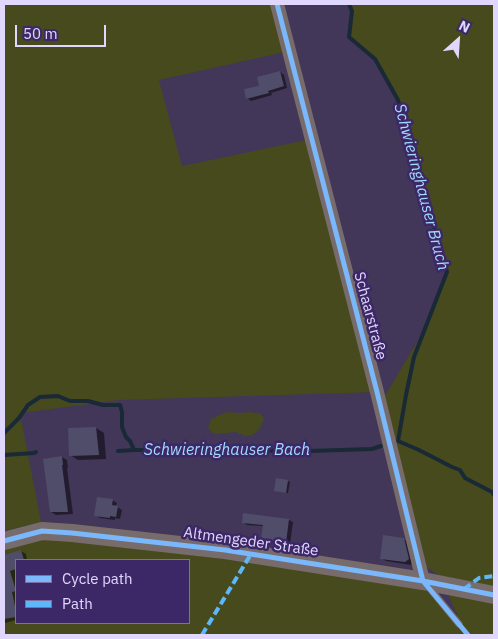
<!DOCTYPE html>
<html>
<head>
<meta charset="utf-8">
<style>
  body { margin:0 }
  #map { position:relative; width:498px; height:639px; overflow:hidden; background:#423659; font-family:"IBM Plex Sans",sans-serif }
  canvas { display:block }
  .frame { position:absolute; inset:0; border:5px solid #e0d7fe; pointer-events:none }
  .legend { position:absolute; left:15px; top:559px; width:175px; height:65px; box-sizing:border-box; background:#3d2867; border:1px solid #7e6ea3; margin:0; padding:6px 9px; list-style:none; font-size:15px; color:#e0d7fe }
  .legend li { display:flex; align-items:center; gap:10px; height:25px }
  .legend b { width:25px; border:1px solid #7e6ea3 }
  .north { position:absolute; left:433px; top:15px; width:50px; height:50px; -webkit-text-stroke:4px #3d2867; paint-order:stroke; rotate:26deg; font-size:14px; font-weight:700; line-height:20px; text-align:center; color:#e0d7fe }
  .north::after { content:''; display:block; margin:auto; width:18px; height:22px; background:#e0d7fe; clip-path:polygon(50% 0,100% 100%,50% 72%,0 100%) }
  .scale { position:absolute; left:15px; top:25px; width:91px; height:22px; box-sizing:border-box; border:2px solid #e0d7fe; border-top:0; padding-left:6px; font-size:15px; line-height:18px; white-space:nowrap; color:#e0d7fe; -webkit-text-stroke:4px #3d2867; paint-order:stroke }
</style>
</head>
<body>
<div id="map">
<canvas width="498" height="639"></canvas>
<div class="frame"></div>
<ul class="legend">
<li><b style="height:6px;background:#7ab7fb"></b>Cycle path</li>
<li><b style="height:6px;background:#5cb8fa"></b>Path</li>
</ul>
<div class="north">N</div>
<div class="scale">50 m</div>
</div>
<script>
const ctx = document.querySelector('canvas').getContext('2d');
ctx.lineJoin = 'round';
function fillPath(path, color) {
  ctx.fillStyle = color;
  ctx.fill(path, 'evenodd');
}
function toPath(rows) {
  const path = new Path2D();
  for (const r of rows) {
    path.moveTo(r[0], r[1]);
    for (let i = 2; i < r.length; i += 2) path.lineTo(r[i], r[i + 1]);
  }
  return path;
}
function strokePath(path, color, width, dash) {
  ctx.strokeStyle = color;
  ctx.lineWidth = width;
  ctx.lineCap = dash ? 'butt' : 'round';
  ctx.setLineDash(dash || []);
  ctx.stroke(path);
}
function label(font, color, halo, rows, align = 'center') {
  ctx.font = font + ' "IBM Plex Sans",sans-serif';
  ctx.lineWidth = 5;
  ctx.setLineDash([]);
  ctx.textBaseline = 'middle';
  ctx.strokeStyle = halo;
  ctx.fillStyle = color;
  for (const [text, x, y, turn = 0] of rows) {
    ctx.save();
    ctx.translate(x, y);
    ctx.rotate((+turn || 0) * Math.PI / 180);
    ctx.textAlign = isNaN(turn) ? turn : align;
    if (halo) ctx.strokeText(text, 0, 0);
    ctx.fillText(text, 0, 0);
    ctx.restore();
  }
}
fillPath(toPath([
  [4,4,277,4,289,51,159,80,182,166,311,139,377,392,120,400,20,413,41,522,4,531],
  [349,4,494,4,494,635,4,635,4,541,30,534,423,581,463,628,440,576,418,561,380,404,428,324,447,272,398,100,375,59,349,37,352,11],
  [16,560,189,560,189,623,16,623],
  [226,412,240,413,250,412,261,414,264,419,259,430,252,435,245,436,236,432,214,434,208,428,211,419]
]), '#464a1d');
fillPath(toPath([
  [280,72,284,75,287,88,271,93,272,95,251,101,247,98],
  [96,428,104,433,106,459,78,460,70,455],
  [62,457,67,460,68,468,67,468,73,514,56,515,51,512],
  [288,481,290,482,288,493,278,491],
  [112,500,117,503,116,506,122,510,120,519,115,518,115,520,100,518,96,515],
  [289,520,293,522,290,544,267,541,263,538,264,526,247,525,243,522],
  [403,539,408,542,413,562,411,565,386,561,381,558],
  [21,551,26,554,27,560,16,560,16,573,15,573,16,578,16,620,5,623,4,622,4,556]
]), '#0007');
strokePath(toPath([
  [349,4,352,11,349,37,375,59,398,100,447,272,414,357,406,395,398,441],
  [4,433,19,418,28,405,40,397,58,396,70,401,88,401,103,405,120,405,122,412,122,427,126,437,130,441,134,450,239,450,252,451,291,450,309,451,372,449,381,446],
  [398,441,419,450,452,467,460,470,465,478,492,492,494,495],
  [118,451,134,450],
  [4,455,34,453,36,452]
]), '#192936', 4);
fillPath(toPath([
  [280,71,284,86,268,91,269,93,246,99,244,89,259,86,257,77],
  [96,427,99,455,69,456,68,428],
  [62,456,63,465,62,465,68,512,50,512,43,459],
  [276,478,288,480,286,493,274,491],
  [97,497,113,499,112,505,118,506,116,517,110,516,110,518,94,516],
  [243,513,289,519,286,543,261,539,263,525,242,523],
  [383,535,404,538,409,559,405,562,380,559],
  [21,550,24,560,16,560,16,569,10,571,16,591,12,592,16,611,16,617,4,619,4,555]
]), '#504d6a');
strokePath(toPath([
  [427,585,459,624]
]), '#776c6b', 7);
strokePath(toPath([
  [277,4,377,392,423,581]
]), '#776c6b', 14);
strokePath(toPath([
  [4,541,42,531,72,533,225,550,423,581,494,595]
]), '#776c6b', 18);
strokePath(toPath([
  [464,589,479,578,494,576],
  [202,635,251,554]
]), '#5cb8fa', 4, [8, 4]);
strokePath(toPath([
  [277,4,377,392,423,581,468,635],
  [4,541,42,531,72,533,225,550,423,581,494,595]
]), '#7ab7fb', 5);
label('15px', '#e0d7fe', '#3d2867', [
  ["Schaarstraße",370,316,75],
  ["Altmengeder Straße",251,542,8]
]);
label('italic 16px', '#a2dbfd', '#3d2867', [
  ["Schwieringhauser Bruch",421,187,75],
  ["Schwieringhauser Bach",227,450]
]);
</script>
</body>
</html>
